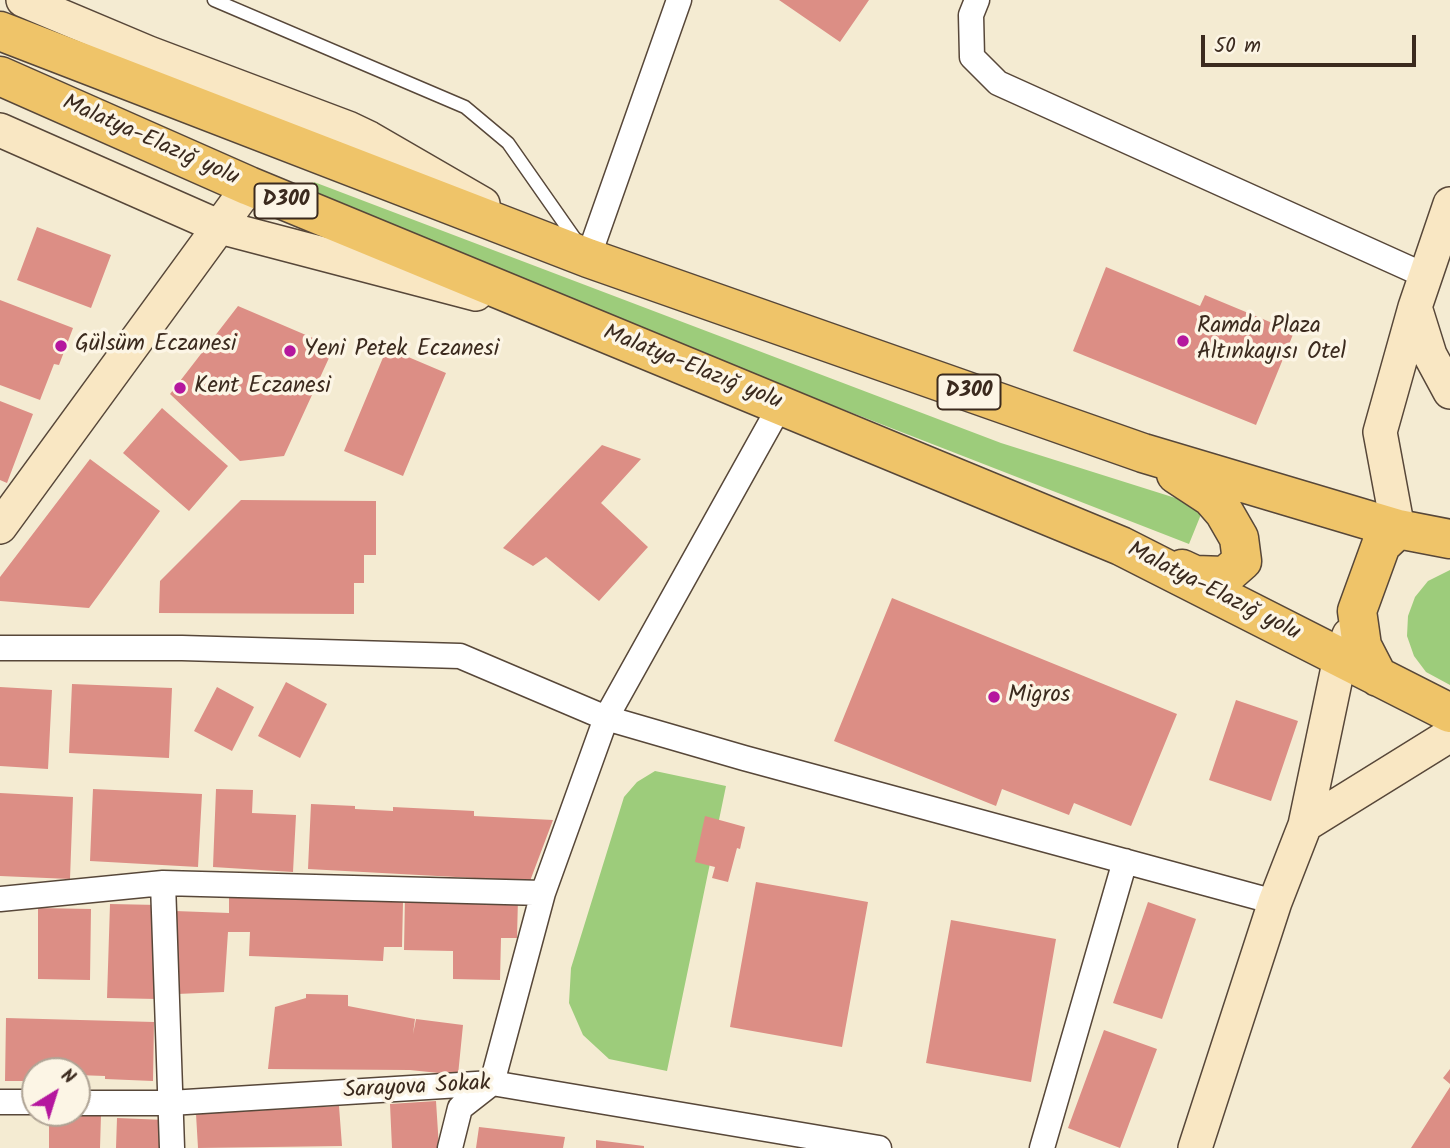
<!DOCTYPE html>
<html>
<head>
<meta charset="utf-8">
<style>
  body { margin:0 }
  #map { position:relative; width:1450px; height:1148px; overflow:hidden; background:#f4ebd2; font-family:Kalam,sans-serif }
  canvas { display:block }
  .north { position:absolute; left:21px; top:1057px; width:70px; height:70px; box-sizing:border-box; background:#fcf5e5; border:2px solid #afa495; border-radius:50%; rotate:38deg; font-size:19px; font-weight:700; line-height:28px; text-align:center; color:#3b2a1e }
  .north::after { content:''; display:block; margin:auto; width:24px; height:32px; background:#b5179e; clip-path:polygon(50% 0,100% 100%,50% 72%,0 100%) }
  .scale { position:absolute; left:1201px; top:35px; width:215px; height:32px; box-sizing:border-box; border:4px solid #3b2a1e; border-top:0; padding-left:9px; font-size:21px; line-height:24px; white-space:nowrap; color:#3b2a1e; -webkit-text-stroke:5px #fcf5e5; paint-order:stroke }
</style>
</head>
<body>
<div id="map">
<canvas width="1450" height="1148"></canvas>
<div class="north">N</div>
<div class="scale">50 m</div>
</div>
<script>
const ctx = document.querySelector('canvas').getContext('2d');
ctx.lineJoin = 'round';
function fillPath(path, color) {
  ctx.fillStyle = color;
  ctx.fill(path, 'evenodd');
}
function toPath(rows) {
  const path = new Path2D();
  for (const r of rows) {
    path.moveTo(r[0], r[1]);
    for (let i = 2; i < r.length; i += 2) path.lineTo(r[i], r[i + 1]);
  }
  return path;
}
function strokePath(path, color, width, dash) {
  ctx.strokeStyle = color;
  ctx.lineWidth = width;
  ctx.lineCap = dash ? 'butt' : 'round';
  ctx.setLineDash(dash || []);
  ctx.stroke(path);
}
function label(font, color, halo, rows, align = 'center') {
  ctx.font = font + ' Kalam,sans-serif';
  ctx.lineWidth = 7;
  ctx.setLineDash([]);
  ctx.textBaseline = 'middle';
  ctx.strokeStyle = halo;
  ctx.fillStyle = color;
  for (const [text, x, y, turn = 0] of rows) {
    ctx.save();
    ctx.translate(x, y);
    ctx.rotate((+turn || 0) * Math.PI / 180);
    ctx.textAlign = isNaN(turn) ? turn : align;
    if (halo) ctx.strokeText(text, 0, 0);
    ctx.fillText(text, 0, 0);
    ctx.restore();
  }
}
fillPath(toPath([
  [314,182,1001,443,1204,507,1189,544,308,201],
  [1450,570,1450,685,1426,672,1414,656,1407,636,1408,616,1415,597,1428,581],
  [655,771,726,786,667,1071,609,1059,583,1035,569,1003,571,968,624,797,637,782]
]), '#9dcc7b');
fillPath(toPath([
  [779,0,869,0,840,42],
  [37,227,111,255,91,308,17,280],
  [1106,267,1200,306,1205,295,1294,332,1256,425,1073,351],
  [0,300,73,328,59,365,54,364,40,400,0,385],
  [238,306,334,347,284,456,240,461,170,394],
  [387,348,446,373,403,476,344,451],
  [0,401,33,414,7,483,0,480],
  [162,408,228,466,189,511,123,453],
  [602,445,641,459,601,503,648,547,599,601,546,557,533,566,503,548],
  [90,459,160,511,89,608,0,601,0,577],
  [241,500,376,501,376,555,364,555,364,583,354,583,354,614,159,613,160,581],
  [892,598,1177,714,1131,826,1074,803,1069,815,1002,789,996,806,834,741],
  [286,682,327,704,300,758,258,736],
  [72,684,172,688,169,758,69,753],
  [0,687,52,690,48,769,0,766],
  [217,687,254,707,232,751,194,731],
  [1236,700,1298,721,1271,801,1209,780],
  [93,789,202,794,198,867,90,861],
  [216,789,253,790,252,813,296,815,293,872,213,867],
  [0,793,73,797,70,879,0,876],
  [311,804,355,806,355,809,393,811,393,807,474,811,474,816,553,820,530,881,308,869],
  [705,816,745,827,740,849,737,848,728,882,712,878,715,867,695,862],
  [756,882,868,902,842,1047,730,1027],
  [229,895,403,902,402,947,384,947,383,961,249,956,250,932,228,932,224,992,177,994,175,911,229,913],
  [405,895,518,898,517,938,501,938,500,980,453,979,453,951,404,950],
  [1148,902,1196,919,1162,1019,1113,1003],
  [110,904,159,905,157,999,107,998],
  [38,908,91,909,90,980,38,979],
  [951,920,1056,939,1031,1082,926,1063],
  [306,994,348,995,348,1006,415,1019,413,1034,416,1019,463,1025,458,1075,410,1070,268,1069,275,1007,306,998],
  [6,1018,154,1022,153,1081,105,1079,105,1076,77,1075,77,1071,35,1071,35,1081,5,1081],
  [1104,1030,1157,1049,1120,1148,1068,1128],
  [1450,1069,1450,1084,1443,1078],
  [1450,1087,1450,1148,1411,1148],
  [436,1101,439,1148,392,1148,390,1104],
  [339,1106,342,1146,198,1148,196,1114],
  [49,1113,101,1115,100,1148,49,1148],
  [117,1118,165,1120,164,1148,116,1148],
  [479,1127,565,1137,563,1148,476,1148],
  [596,1140,644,1146,644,1148,596,1148]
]), '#dc8e85');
const lane = toPath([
  [214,0,465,107,508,143,578,243]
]);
const street = toPath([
  [977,0,971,15,972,57,998,83,1426,276],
  [588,258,679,0],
  [0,648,182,648,460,656,606,718,744,758,1275,902],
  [163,883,172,1148],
  [0,899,163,883,543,893],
  [0,1102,35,1102],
  [77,1103,170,1103,492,1083,879,1148],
  [450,1148,460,1108,492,1083,543,893,606,718,780,406],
  [1042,1148,1125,861]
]);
const secondary = toPath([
  [23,0,149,53,348,128,369,138,483,204],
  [0,130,220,227,476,294],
  [1415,307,1430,355,1450,392],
  [0,527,249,186],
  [1398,529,1380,432,1415,307,1450,204],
  [1305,825,1450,735],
  [1195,1148,1275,902,1305,825,1340,658,1349,635]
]);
const highway = toPath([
  [0,31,588,258,1143,453,1398,529,1450,539],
  [0,76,249,186,1121,546,1450,713],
  [1176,474,1211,497,1224,512,1239,538,1242,561,1225,576,1195,575,1182,569],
  [1378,677,1362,646,1357,611,1381,545,1398,529]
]);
strokePath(lane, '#574739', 15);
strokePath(street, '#574739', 27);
strokePath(secondary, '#574739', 36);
strokePath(highway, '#574739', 41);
strokePath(lane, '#fff', 12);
strokePath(street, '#fff', 24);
strokePath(secondary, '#f9e7c3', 33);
strokePath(highway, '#efc469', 38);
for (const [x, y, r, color] of [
  [1183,341,7,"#b5179e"],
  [61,346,7,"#b5179e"],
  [290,351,7,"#b5179e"],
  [180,388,7,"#b5179e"],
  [994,697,7,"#b5179e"]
]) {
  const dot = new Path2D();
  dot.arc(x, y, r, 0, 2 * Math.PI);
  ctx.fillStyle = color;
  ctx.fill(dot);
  strokePath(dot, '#fcf5e5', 2.5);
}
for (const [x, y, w] of [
  [286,201,63],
  [969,392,63]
]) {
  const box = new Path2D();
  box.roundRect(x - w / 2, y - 17.5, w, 35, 5);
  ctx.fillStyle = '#fcf5e5';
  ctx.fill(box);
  strokePath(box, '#3b2a1e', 2);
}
label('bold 21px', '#3b2a1e', null, [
  ["D300",286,201],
  ["D300",969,392]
]);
label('23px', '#3b2a1e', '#fcf5e5', [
  ["Malatya-Elazığ yolu",150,142,24],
  ["Malatya-Elazığ yolu",692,369,22],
  ["Malatya-Elazığ yolu",1213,593,27],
  ["Sarayova Sokak",417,1089,-3]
]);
label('23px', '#3b2a1e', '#fcf5e5', [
  ["Ramda Plaza",1197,328],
  ["Altınkayısı Otel",1197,354],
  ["Gülsüm Eczanesi",75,346],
  ["Yeni Petek Eczanesi",304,351],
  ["Kent Eczanesi",194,388],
  ["Migros",1008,697]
], 'left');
</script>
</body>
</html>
